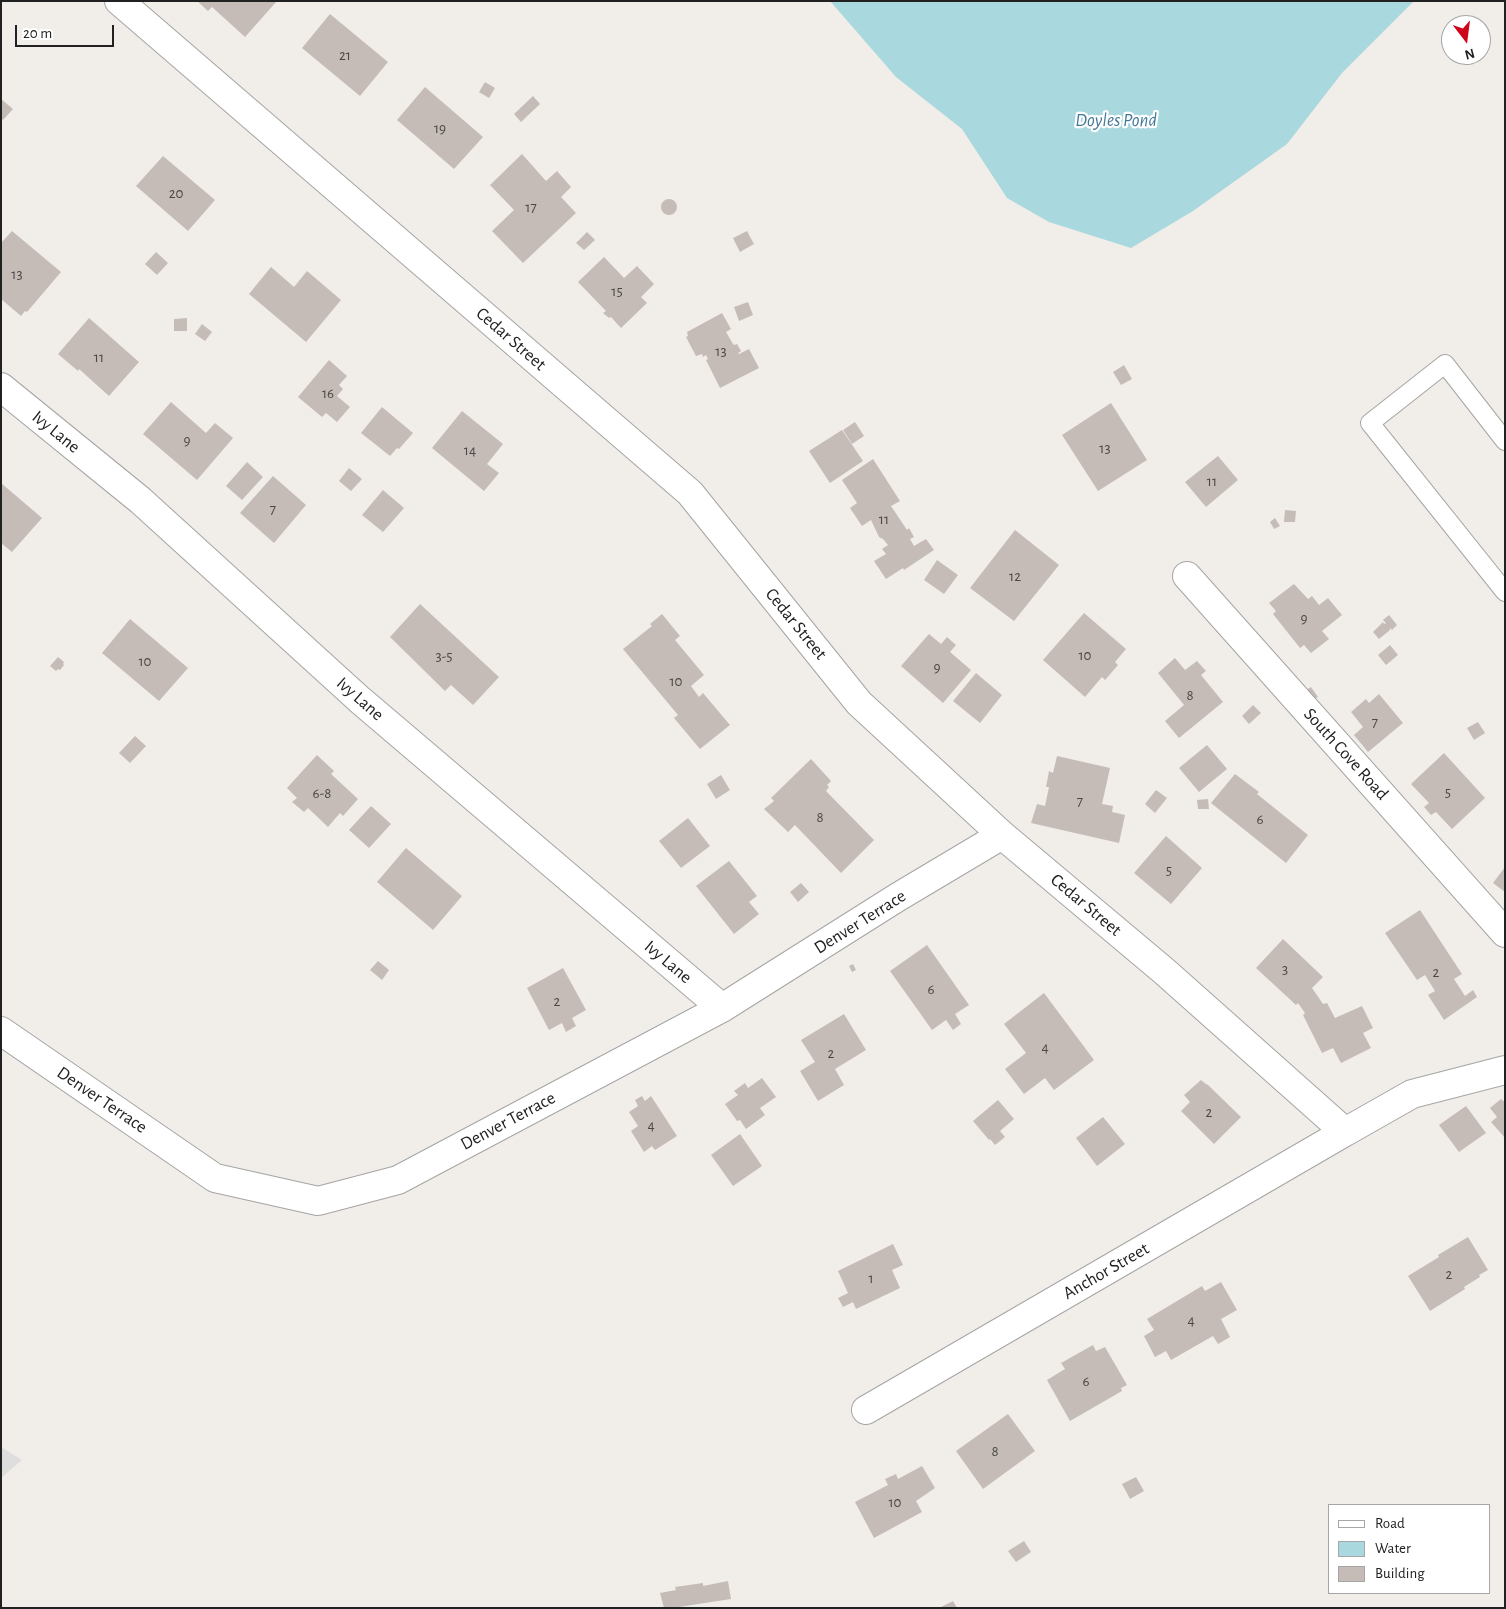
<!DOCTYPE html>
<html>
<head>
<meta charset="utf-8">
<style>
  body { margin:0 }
  #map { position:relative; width:1506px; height:1609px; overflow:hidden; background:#f1ede8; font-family:"Alegreya Sans",sans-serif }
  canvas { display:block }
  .frame { position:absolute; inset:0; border:2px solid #212121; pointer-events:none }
  .legend { position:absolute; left:1328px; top:1504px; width:162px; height:90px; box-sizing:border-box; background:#fff; border:1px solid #a6a6a6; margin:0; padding:6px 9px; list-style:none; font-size:15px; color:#212121 }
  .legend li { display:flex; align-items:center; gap:10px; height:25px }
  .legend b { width:25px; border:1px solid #a6a6a6 }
  .north { position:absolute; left:1441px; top:15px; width:50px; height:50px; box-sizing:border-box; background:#fff; border:1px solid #a6a6a6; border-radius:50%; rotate:165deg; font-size:14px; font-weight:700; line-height:20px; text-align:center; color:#212121 }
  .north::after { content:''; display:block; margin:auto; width:18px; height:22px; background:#cf031a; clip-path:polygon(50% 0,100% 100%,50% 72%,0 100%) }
  .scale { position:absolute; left:15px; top:25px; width:99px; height:22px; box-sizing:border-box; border:2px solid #212121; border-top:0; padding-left:6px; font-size:15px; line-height:18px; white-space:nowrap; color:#212121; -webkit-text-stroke:4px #fff; paint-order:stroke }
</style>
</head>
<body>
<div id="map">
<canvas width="1506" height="1609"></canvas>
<div class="frame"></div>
<ul class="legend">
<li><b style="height:6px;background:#fff"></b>Road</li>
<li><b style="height:14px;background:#a9d8de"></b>Water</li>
<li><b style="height:14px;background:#c6bcb7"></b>Building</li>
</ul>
<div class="north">N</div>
<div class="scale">20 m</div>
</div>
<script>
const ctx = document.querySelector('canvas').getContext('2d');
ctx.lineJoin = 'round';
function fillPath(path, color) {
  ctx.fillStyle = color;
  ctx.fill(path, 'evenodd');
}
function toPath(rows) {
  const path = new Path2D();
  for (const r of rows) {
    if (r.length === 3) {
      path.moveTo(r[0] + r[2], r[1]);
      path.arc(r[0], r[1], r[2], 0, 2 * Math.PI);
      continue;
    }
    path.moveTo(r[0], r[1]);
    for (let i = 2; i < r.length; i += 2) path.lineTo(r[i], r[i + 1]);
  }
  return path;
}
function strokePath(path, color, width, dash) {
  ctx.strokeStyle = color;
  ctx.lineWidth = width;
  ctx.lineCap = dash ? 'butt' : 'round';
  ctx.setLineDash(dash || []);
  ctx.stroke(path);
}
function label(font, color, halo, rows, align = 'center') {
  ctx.font = font + ' "Alegreya Sans",sans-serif';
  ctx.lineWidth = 4.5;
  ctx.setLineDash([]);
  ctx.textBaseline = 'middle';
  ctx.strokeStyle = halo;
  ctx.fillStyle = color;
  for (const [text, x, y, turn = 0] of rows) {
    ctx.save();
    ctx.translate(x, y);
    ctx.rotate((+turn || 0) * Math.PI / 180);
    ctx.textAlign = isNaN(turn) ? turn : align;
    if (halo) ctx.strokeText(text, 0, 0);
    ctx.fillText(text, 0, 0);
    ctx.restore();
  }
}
fillPath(toPath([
  [1,1447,22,1460,1,1478]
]), '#dfdede');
fillPath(toPath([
  [830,1,1414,1,1342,73,1287,144,1193,211,1131,248,1049,222,1007,198,962,129,896,77]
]), '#a9d8de');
fillPath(toPath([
  [197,1,277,1,245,37,212,7,208,11],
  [330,14,388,62,360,96,302,48],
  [485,82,495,88,489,98,479,92],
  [425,87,483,137,454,169,397,120],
  [533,96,540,104,521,122,514,114],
  [1,99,13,109,3,120,1,118],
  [522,154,546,181,557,171,571,187,561,197,576,213,523,263,492,231,514,210,490,185],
  [163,156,215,200,188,231,136,186],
  [669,207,8],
  [12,231,61,272,27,312,25,311,21,316,1,299,1,243],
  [747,231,754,244,740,252,733,238],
  [587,232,595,240,584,250,576,243],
  [156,252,168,263,157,275,145,264],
  [604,257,624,278,637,266,654,284,641,297,647,303,621,328,611,317,609,318,603,313,606,311,578,282],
  [271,267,294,287,307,271,341,300,306,342,249,294],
  [748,302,753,315,739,321,734,307],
  [722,313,731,329,726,332,733,344,734,345,737,344,741,351,738,353,739,354,749,349,759,368,720,388,706,360,708,359,706,355,703,357,702,354,696,356,686,337,688,336,687,332],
  [89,318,139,362,109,396,79,369,78,371,58,354],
  [187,318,187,331,174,331,174,319],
  [202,324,212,332,205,341,195,334],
  [329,360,347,376,339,385,343,389,337,396,350,407,337,422,326,413,322,417,298,397],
  [1124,365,1132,379,1121,385,1113,372],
  [171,402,206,433,215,423,233,438,197,480,143,434],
  [1111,403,1147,460,1098,491,1062,435],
  [382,407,413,433,399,449,397,448,390,456,361,433],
  [462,411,503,444,487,464,499,473,484,491,432,448],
  [855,422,864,436,852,444,843,430],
  [842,430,863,461,830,483,809,451],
  [1218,456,1238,480,1206,507,1185,482],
  [873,459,900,501,891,506,907,530,909,528,914,537,910,539,914,546,926,539,934,550,904,570,903,568,886,579,874,561,886,554,882,549,888,545,883,539,879,537,871,520,862,526,850,508,857,503,842,480],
  [247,462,263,477,242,500,226,486],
  [349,468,362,479,351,491,339,481],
  [273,476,306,505,274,543,240,513],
  [1,483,42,518,12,552,1,543],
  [383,490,404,508,383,532,362,515],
  [1285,510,1296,511,1295,522,1284,522],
  [1275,518,1280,526,1274,529,1270,522],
  [1015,530,1059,565,1014,621,970,588],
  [937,560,958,575,944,594,924,580],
  [1294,584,1308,599,1312,596,1319,605,1328,598,1342,615,1322,631,1329,639,1311,653,1304,645,1300,648,1273,614,1276,611,1269,603],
  [420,604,499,677,473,705,451,685,445,691,390,637],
  [1084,613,1126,649,1115,662,1118,665,1105,680,1102,677,1085,697,1043,660],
  [662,614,680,636,675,640,704,675,691,686,699,697,703,693,730,725,700,749,674,718,678,715,623,649,652,626,650,624],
  [1389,615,1397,625,1392,630,1390,628,1390,630,1379,639,1373,632,1383,622,1384,624,1386,623,1383,620],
  [130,619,188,668,159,701,102,653],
  [929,634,941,644,947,637,956,645,950,652,971,670,943,703,901,666],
  [1390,645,1398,655,1386,665,1378,655],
  [58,657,64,662,63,664,64,665,60,670,58,669,56,671,50,666],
  [1175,658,1185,670,1197,661,1206,671,1201,675,1223,702,1179,738,1165,721,1184,705,1158,673],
  [976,673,1002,695,980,723,953,701],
  [1311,687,1318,697,1311,701,1305,691],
  [1379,694,1403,723,1368,752,1354,735,1363,727,1351,712,1366,699,1369,703],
  [1253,705,1261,713,1249,724,1242,716],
  [1478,722,1485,733,1474,740,1467,728],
  [135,736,146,746,130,763,119,753],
  [1207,745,1227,769,1199,792,1179,768],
  [1444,753,1485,798,1452,829,1436,812,1431,815,1424,807,1429,803,1411,784],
  [317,755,334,771,331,774,358,799,343,816,340,813,328,827,308,808,304,812,292,802,297,798,287,788],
  [1057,756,1110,768,1102,804,1113,806,1112,812,1125,815,1119,843,1031,823,1037,804,1045,806,1049,787,1046,787,1049,771,1053,773],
  [811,759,831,781,827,785,829,787,826,791,874,840,841,873,795,825,788,832,764,809,774,801,771,798],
  [1235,774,1259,792,1257,794,1308,835,1286,863,1211,803],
  [721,775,730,790,716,799,707,784],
  [1156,790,1167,798,1155,813,1145,804],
  [1208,799,1209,809,1198,809,1197,800],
  [371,806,391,824,369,848,349,830],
  [688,818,710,846,681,868,659,841],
  [1166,836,1202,868,1171,904,1134,873],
  [406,848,462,896,433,930,377,882],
  [729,861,757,896,749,902,759,914,734,934,696,886],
  [1505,867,1505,892,1493,883],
  [801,883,809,892,798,902,790,892],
  [1420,910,1462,974,1454,979,1465,996,1473,990,1477,997,1444,1020,1428,995,1435,991,1425,975,1417,980,1385,933],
  [1283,939,1323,977,1312,988,1323,1004,1327,1003,1335,1018,1362,1006,1373,1028,1363,1033,1371,1048,1341,1063,1333,1048,1322,1053,1303,1015,1305,1013,1298,1003,1296,1005,1256,968],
  [927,945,969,1005,955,1014,961,1024,953,1030,946,1020,932,1030,890,971],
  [378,961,389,970,382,980,370,970],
  [853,964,856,970,852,972,849,966],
  [563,968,586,1010,572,1018,576,1026,566,1032,562,1023,549,1030,527,988],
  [1044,993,1094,1060,1054,1090,1045,1078,1024,1094,1005,1069,1026,1053,1004,1024],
  [844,1014,866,1050,835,1069,844,1085,818,1101,800,1071,815,1062,801,1040],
  [762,1078,776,1097,760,1108,765,1115,746,1129,740,1120,737,1121,725,1104,738,1095,734,1091,745,1083,748,1088],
  [1201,1080,1207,1085,1207,1084,1241,1117,1214,1144,1181,1111,1190,1102,1184,1095],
  [642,1096,645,1101,651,1096,677,1136,655,1150,652,1146,644,1152,631,1131,638,1126,629,1112,638,1106,635,1100],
  [1501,1099,1503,1101,1505,1100,1505,1138,1491,1122,1497,1117,1490,1108],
  [998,1100,1014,1119,1000,1131,1005,1137,995,1145,990,1139,989,1140,973,1121],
  [1466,1106,1486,1133,1459,1152,1439,1125],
  [1103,1117,1125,1144,1097,1166,1076,1138],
  [740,1134,762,1166,733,1186,711,1155],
  [1468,1237,1488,1270,1479,1275,1480,1277,1464,1287,1465,1289,1430,1311,1408,1276,1439,1257,1438,1255],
  [893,1244,903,1265,892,1270,900,1288,856,1309,853,1302,843,1307,838,1298,848,1293,838,1271],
  [1221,1282,1237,1310,1221,1319,1230,1337,1218,1344,1213,1336,1171,1360,1166,1351,1155,1357,1144,1336,1154,1330,1147,1319,1202,1286,1205,1291],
  [1093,1345,1096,1351,1105,1347,1127,1385,1121,1388,1122,1391,1070,1421,1047,1380,1065,1369,1061,1363],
  [1008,1414,1035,1451,983,1489,956,1451],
  [922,1466,935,1488,916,1501,922,1512,874,1538,855,1502,888,1485,885,1479,896,1474,898,1479],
  [1136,1477,1144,1491,1130,1499,1122,1484],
  [1024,1541,1031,1552,1016,1562,1008,1551],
  [728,1581,731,1599,679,1607,664,1608,660,1593,676,1590,675,1587,703,1583,703,1586],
  [953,1601,957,1608,939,1608]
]), '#c6bcb7');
const service = toPath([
  [1505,441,1445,364,1370,423,1505,592]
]);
const minor = toPath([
  [119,1,690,493,859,703,1002,835,1164,971,1345,1132,1412,1094,1505,1070],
  [1,387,140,500,360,700,722,1008],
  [1187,576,1505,933],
  [1,1031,215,1178,318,1201,398,1180,722,1008,898,897,1002,835],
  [866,1410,1345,1132]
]);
strokePath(service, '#a5a5a5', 20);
strokePath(minor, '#a5a5a5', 30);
strokePath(service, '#fff', 18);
strokePath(minor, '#fff', 28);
label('15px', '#4a4846', null, [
  ["21",345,55],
  ["19",440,128],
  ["20",176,193],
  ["17",531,207],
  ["13",17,274],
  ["15",617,291],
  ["13",721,351],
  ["11",99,357],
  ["16",328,393],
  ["9",187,440],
  ["13",1105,448],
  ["14",470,450],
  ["11",1212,481],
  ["7",273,509],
  ["11",884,519],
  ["12",1015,576],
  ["9",1304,618],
  ["10",1085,655],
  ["3-5",444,656],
  ["10",145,661],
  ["9",937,667],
  ["10",676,681],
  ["8",1190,695],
  ["7",1375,722],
  ["5",1448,792],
  ["6-8",322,793],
  ["7",1080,801],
  ["8",820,817],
  ["6",1260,819],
  ["5",1169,870],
  ["3",1285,969],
  ["2",1436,972],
  ["6",931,989],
  ["2",557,1001],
  ["4",1045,1047],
  ["2",831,1053],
  ["2",1209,1112],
  ["4",651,1125],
  ["2",1449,1274],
  ["1",871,1278],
  ["4",1191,1320],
  ["6",1086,1381],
  ["8",995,1451],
  ["10",895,1502]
]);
label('18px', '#212121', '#fff', [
  ["Cedar Street",511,339,41],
  ["Ivy Lane",56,432,39],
  ["Cedar Street",796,624,51],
  ["Ivy Lane",360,699,41],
  ["South Cove Road",1346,754,48],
  ["Cedar Street",1086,905,40],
  ["Denver Terrace",860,922,-32],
  ["Ivy Lane",668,962,40],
  ["Denver Terrace",102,1100,34],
  ["Denver Terrace",508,1121,-28],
  ["Anchor Street",1106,1271,-30]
]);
label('italic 19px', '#447899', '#fff', [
  ["Doyles Pond",1116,120]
]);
</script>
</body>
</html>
